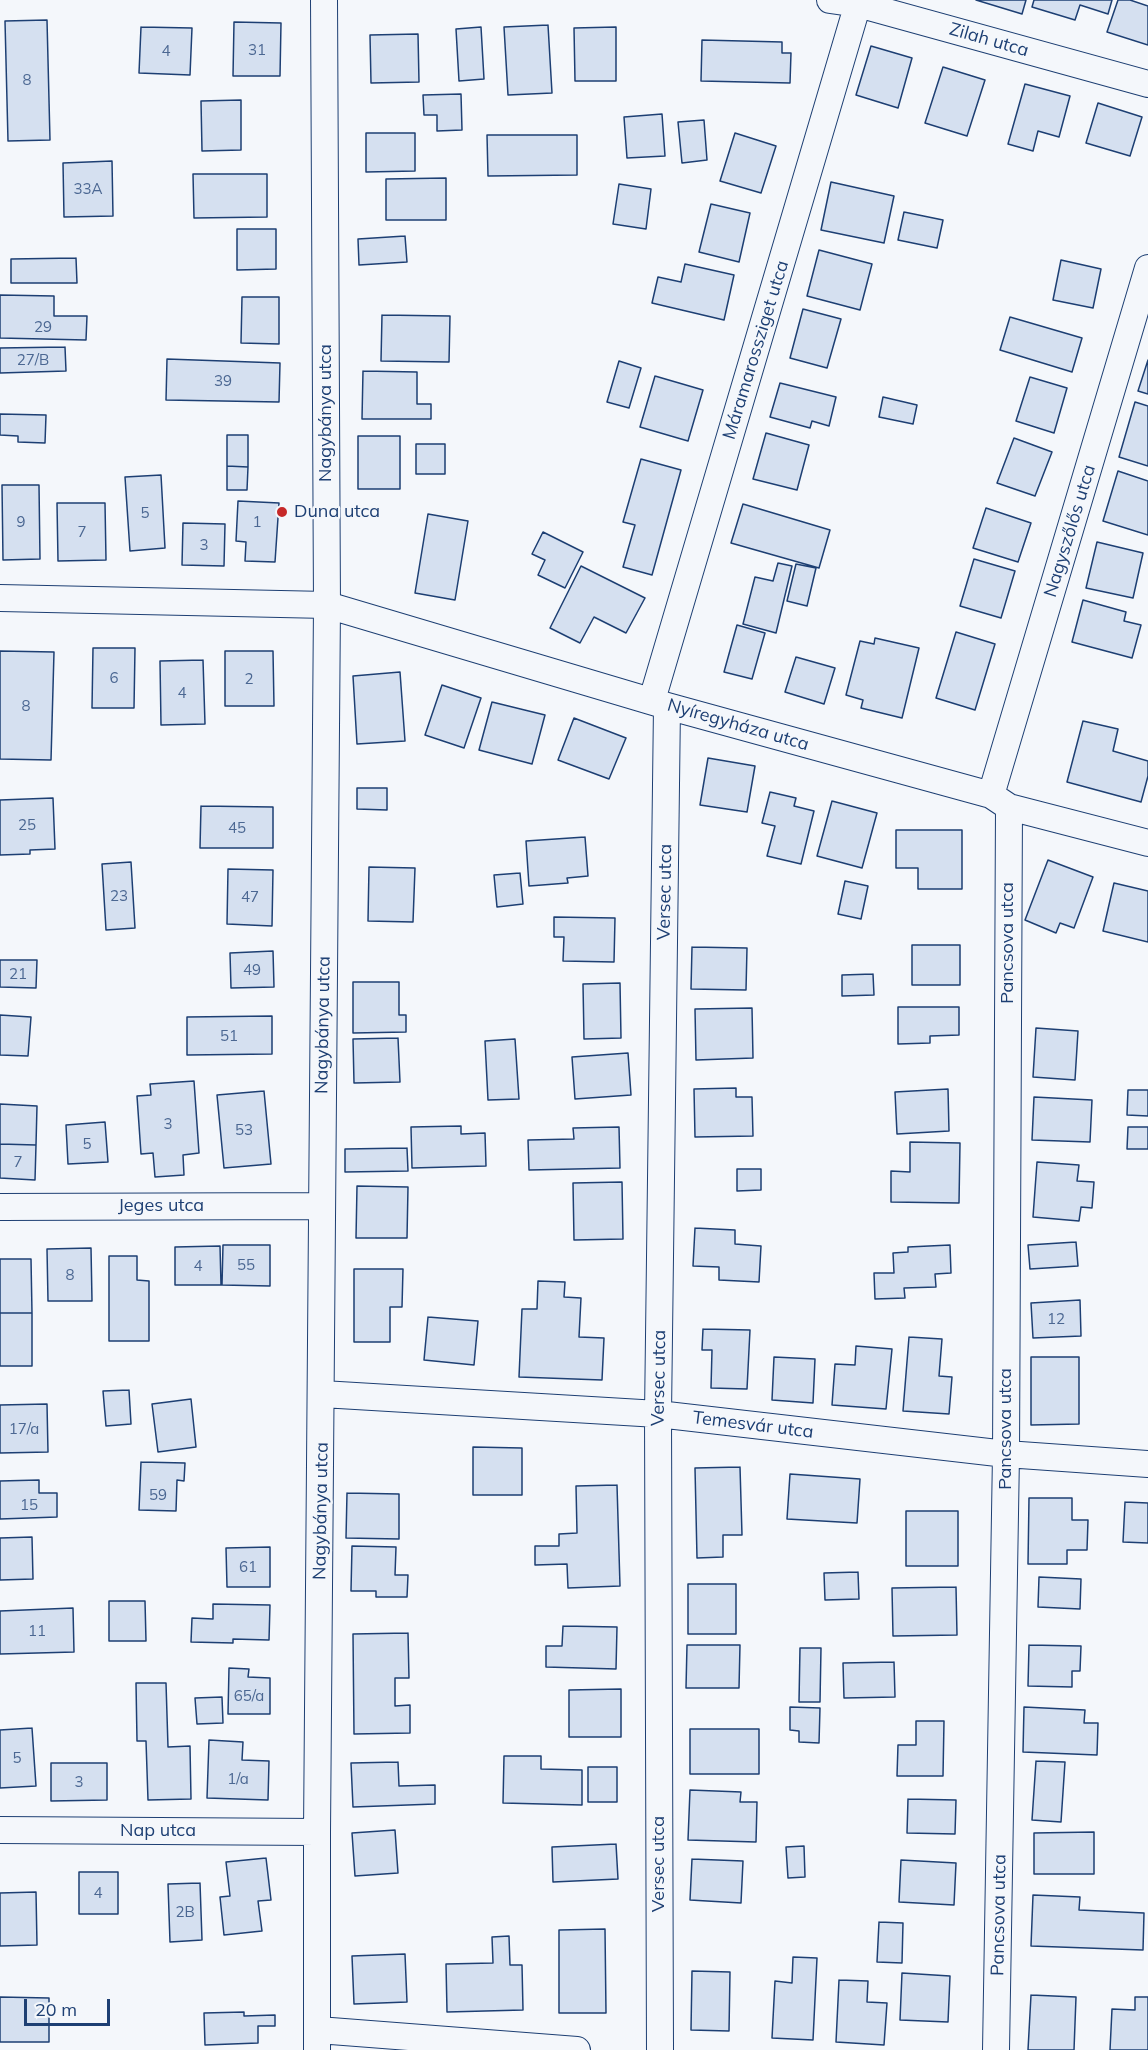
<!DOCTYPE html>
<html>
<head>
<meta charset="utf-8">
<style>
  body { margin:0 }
  #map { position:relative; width:1148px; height:2050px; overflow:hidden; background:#f4f7fb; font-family:Mulish,sans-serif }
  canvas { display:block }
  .scale { position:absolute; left:24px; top:1999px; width:86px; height:27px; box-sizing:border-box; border:3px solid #1d3f73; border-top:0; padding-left:8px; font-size:18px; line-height:21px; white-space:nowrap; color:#1d3f73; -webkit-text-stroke:4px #f4f7fb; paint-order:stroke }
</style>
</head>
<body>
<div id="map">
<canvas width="1148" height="2050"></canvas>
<div class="scale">20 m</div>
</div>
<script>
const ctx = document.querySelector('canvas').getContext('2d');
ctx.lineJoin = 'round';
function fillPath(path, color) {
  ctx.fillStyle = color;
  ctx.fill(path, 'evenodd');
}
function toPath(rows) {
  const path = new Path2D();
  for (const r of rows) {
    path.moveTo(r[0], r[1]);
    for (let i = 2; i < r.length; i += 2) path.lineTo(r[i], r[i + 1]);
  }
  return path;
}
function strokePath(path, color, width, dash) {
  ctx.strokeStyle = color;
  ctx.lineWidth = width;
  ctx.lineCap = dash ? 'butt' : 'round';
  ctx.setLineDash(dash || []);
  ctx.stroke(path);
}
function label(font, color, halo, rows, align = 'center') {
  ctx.font = font + ' Mulish,sans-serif';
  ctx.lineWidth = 4.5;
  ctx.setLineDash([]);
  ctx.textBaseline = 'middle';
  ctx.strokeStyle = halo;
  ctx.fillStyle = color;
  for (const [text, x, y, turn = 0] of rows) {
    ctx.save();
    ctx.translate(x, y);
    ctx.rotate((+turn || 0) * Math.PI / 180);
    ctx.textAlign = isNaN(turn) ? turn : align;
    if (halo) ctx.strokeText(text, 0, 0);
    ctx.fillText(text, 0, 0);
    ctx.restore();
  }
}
const building = toPath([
  [976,0,1026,0,1022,14,976,0],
  [1034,0,1112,0,1108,14,1080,5,1075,20,1032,7,1034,0],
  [1118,0,1130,0,1148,6,1148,45,1107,32,1118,0],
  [47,20,50,140,8,141,5,21,47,20],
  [234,22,281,23,280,76,233,76,234,22],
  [548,25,552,93,508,95,504,27,548,25],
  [141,27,192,28,190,75,139,73,141,27],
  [481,27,484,79,459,81,456,29,481,27],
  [616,27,616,81,575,81,574,28,616,27],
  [418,34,419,82,371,83,370,35,418,34],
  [702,40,782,42,782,53,791,53,790,83,701,81,702,40],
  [871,46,912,58,898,108,856,95,871,46],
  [943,67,985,80,967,136,925,123,943,67],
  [1025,84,1070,96,1059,137,1038,131,1033,151,1008,144,1025,84],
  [461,94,462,130,437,131,437,115,424,115,423,95,461,94],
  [241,100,241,150,202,151,201,101,241,100],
  [1098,103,1142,117,1130,156,1086,143,1098,103],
  [662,114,665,156,627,158,624,117,662,114],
  [704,120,707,160,682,163,678,122,704,120],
  [366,133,415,133,415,171,366,172,366,133],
  [735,133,776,146,761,193,720,181,735,133],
  [487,135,577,135,577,175,488,176,487,135],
  [112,161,113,216,64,217,63,163,112,161],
  [193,174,267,174,267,217,194,218,193,174],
  [446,178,446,220,386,220,386,179,446,178],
  [831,182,894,196,884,243,821,230,831,182],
  [619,184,651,189,646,229,613,224,619,184],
  [711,204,750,213,739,262,699,252,711,204],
  [904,212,943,220,937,248,898,240,904,212],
  [237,229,276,229,276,269,237,270,237,229],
  [405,236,407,262,359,265,358,239,405,236],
  [819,250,872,264,860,310,807,296,819,250],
  [76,258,77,283,11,283,11,259,76,258],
  [1061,260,1101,269,1093,308,1053,300,1061,260],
  [685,264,734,275,724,320,652,303,658,277,681,282,685,264],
  [0,295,54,296,54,316,87,316,86,340,0,338,0,295],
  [242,297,279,297,279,344,241,343,242,297],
  [803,309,841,319,827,368,790,358,803,309],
  [382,315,450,316,449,362,381,361,382,315],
  [1010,317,1082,338,1072,372,1000,350,1010,317],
  [65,347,66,371,0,373,0,348,65,347],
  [167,359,280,363,279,402,166,400,167,359],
  [1148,360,1148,394,1138,391,1148,360],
  [619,361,641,368,629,408,607,402,619,361],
  [363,371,417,372,417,404,431,404,431,419,362,419,363,371],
  [655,376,703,390,688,441,640,427,655,376],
  [1030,377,1067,388,1054,433,1016,421,1030,377],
  [780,383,836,397,829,426,812,421,810,428,770,417,780,383],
  [883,397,917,405,913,424,879,417,883,397],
  [1135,402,1148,406,1148,466,1119,457,1135,402],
  [0,414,46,415,45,443,18,442,18,436,0,435,0,414],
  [766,433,809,445,797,490,753,479,766,433],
  [227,435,248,435,248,467,227,466,227,435],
  [358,436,400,436,400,489,358,489,358,436],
  [1014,438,1052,452,1035,496,997,483,1014,438],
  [416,444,445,444,445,474,416,474,416,444],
  [641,459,681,470,652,575,623,567,635,525,623,522,641,459],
  [227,466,248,467,247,490,227,490,227,466],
  [1118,471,1148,481,1148,535,1103,521,1118,471],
  [161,475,165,548,130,551,125,477,161,475],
  [2,485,39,485,40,559,3,560,2,485],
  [238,501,279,503,275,562,245,561,246,542,236,541,238,501],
  [57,503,105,503,106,560,58,561,57,503],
  [743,504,830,530,819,568,731,543,743,504],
  [986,508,1031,523,1018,562,973,548,986,508],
  [428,514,468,521,455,600,415,593,428,514],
  [183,523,225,524,224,566,182,565,183,523],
  [543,532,583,552,565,588,538,575,545,560,532,554,543,532],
  [1097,542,1143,553,1133,598,1086,588,1097,542],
  [974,559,1015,571,1001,618,960,606,974,559],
  [778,563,792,566,776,633,743,624,755,577,773,581,778,563],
  [796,564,816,568,807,606,787,601,796,564],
  [581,566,645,598,626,633,594,617,580,643,550,628,581,566],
  [1083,600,1126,612,1124,621,1141,625,1132,658,1072,642,1083,600],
  [737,625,765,633,752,679,724,672,737,625],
  [956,632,995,644,975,710,936,698,956,632],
  [875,638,919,648,902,718,861,708,863,700,846,695,860,641,874,644,875,638],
  [93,648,135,648,134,708,92,708,93,648],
  [0,651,54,652,51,760,0,759,0,651],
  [225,651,273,651,274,706,225,706,225,651],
  [796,657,835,668,824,704,785,692,796,657],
  [203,660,205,724,161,725,160,661,203,660],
  [400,672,405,741,357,744,353,676,400,672],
  [442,685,481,698,464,748,425,735,442,685],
  [492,702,545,715,532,764,479,750,492,702],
  [574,718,626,738,609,779,558,760,574,718],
  [1083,721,1118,729,1113,751,1148,761,1148,776,1141,802,1067,782,1083,721],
  [708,758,755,766,747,812,700,805,708,758],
  [357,788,387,788,387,810,357,809,357,788],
  [770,792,796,798,794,806,814,811,801,864,767,856,775,826,762,823,770,792],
  [53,798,55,849,30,850,30,854,0,855,0,800,53,798],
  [832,801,877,813,862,868,817,856,832,801],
  [201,806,273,807,273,848,200,848,201,806],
  [896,830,962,830,962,889,918,889,918,868,896,868,896,830],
  [585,837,588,876,567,878,568,883,529,886,526,841,585,837],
  [1048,860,1093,877,1074,928,1060,923,1056,933,1025,920,1048,860],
  [131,862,135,928,106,930,102,864,131,862],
  [369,867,415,868,413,922,368,921,369,867],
  [228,869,273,870,272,926,227,924,228,869],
  [520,873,523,904,497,907,494,875,520,873],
  [845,881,868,886,861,919,838,914,845,881],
  [1114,883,1148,891,1148,942,1103,931,1114,883],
  [554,917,615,918,614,962,563,961,564,937,554,937,554,917],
  [912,945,960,945,960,985,912,985,912,945],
  [692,947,747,948,746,990,691,989,692,947],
  [273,951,274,987,231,988,230,953,273,951],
  [0,960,37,960,36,988,0,987,0,960],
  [873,974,874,995,842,996,842,975,873,974],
  [353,982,399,982,399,1015,406,1015,406,1032,353,1033,353,982],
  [620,983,621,1038,584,1039,583,984,620,983],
  [898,1007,959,1007,959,1035,930,1036,930,1043,898,1044,898,1007],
  [752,1008,753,1058,696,1060,695,1009,752,1008],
  [0,1015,31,1017,28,1056,0,1055,0,1015],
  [272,1016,272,1054,187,1055,187,1017,272,1016],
  [1036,1028,1078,1031,1075,1080,1033,1077,1036,1028],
  [398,1038,400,1082,354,1083,353,1039,398,1038],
  [515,1039,519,1099,488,1100,485,1041,515,1039],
  [628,1053,631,1095,575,1099,572,1057,628,1053],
  [194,1081,199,1153,183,1155,184,1175,155,1177,153,1153,141,1154,137,1096,151,1095,150,1084,194,1081],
  [736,1088,736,1097,752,1097,753,1136,695,1137,694,1089,736,1088],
  [948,1089,949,1131,897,1134,895,1092,948,1089],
  [1128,1090,1148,1090,1148,1116,1127,1115,1128,1090],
  [264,1091,271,1164,224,1168,217,1095,264,1091],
  [1034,1097,1092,1100,1090,1142,1032,1140,1034,1097],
  [0,1104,37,1106,36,1145,0,1144,0,1104],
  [105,1122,108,1162,68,1164,66,1125,105,1122],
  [461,1126,461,1134,485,1133,486,1166,412,1168,411,1127,461,1126],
  [619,1127,620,1168,529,1170,528,1140,574,1139,573,1128,619,1127],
  [1128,1127,1148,1127,1148,1149,1127,1149,1128,1127],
  [910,1142,960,1143,959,1203,891,1202,891,1171,910,1172,910,1142],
  [0,1144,36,1145,35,1180,0,1178,0,1144],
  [407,1148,408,1171,345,1172,345,1149,407,1148],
  [1037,1162,1079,1165,1077,1181,1094,1182,1092,1208,1081,1207,1079,1221,1033,1217,1037,1162],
  [737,1169,761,1169,761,1190,737,1191,737,1169],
  [622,1182,623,1239,574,1240,573,1183,622,1182],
  [357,1186,408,1187,407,1238,356,1238,357,1186],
  [695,1228,735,1230,735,1244,761,1246,759,1282,719,1280,719,1267,693,1266,695,1228],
  [1076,1242,1078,1266,1030,1269,1028,1245,1076,1242],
  [223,1245,270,1245,270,1286,222,1285,223,1245],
  [950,1245,951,1273,935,1274,936,1287,904,1288,905,1298,875,1299,874,1273,894,1273,893,1253,908,1252,908,1247,950,1245],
  [220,1246,221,1285,175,1285,175,1247,220,1246],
  [91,1248,92,1301,48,1301,47,1249,91,1248],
  [109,1256,137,1256,137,1280,149,1281,149,1341,109,1341,109,1256],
  [0,1259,31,1259,32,1313,0,1313,0,1259],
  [354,1269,403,1269,402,1307,390,1307,390,1342,354,1342,354,1269],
  [538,1281,565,1282,564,1297,581,1298,579,1337,604,1338,602,1380,519,1377,522,1309,537,1309,538,1281],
  [1080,1300,1081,1336,1033,1338,1031,1303,1080,1300],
  [0,1313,32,1313,32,1366,0,1366,0,1313],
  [428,1317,478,1321,474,1365,424,1360,428,1317],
  [703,1329,750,1330,747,1389,711,1388,712,1350,702,1350,703,1329],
  [909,1337,942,1339,939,1376,952,1377,949,1414,903,1411,909,1337],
  [856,1346,892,1349,886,1409,832,1405,835,1364,855,1365,856,1346],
  [774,1357,815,1359,813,1403,772,1400,774,1357],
  [1031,1357,1079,1357,1079,1424,1031,1425,1031,1357],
  [129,1390,131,1424,106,1426,103,1391,129,1390],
  [191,1399,196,1447,158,1452,152,1404,191,1399],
  [47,1404,48,1452,0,1453,0,1405,47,1404],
  [473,1447,522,1448,522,1495,473,1495,473,1447],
  [141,1462,185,1463,184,1481,177,1480,176,1511,139,1510,141,1462],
  [740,1467,742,1535,723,1535,723,1557,697,1558,695,1468,740,1467],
  [790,1474,860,1479,857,1523,787,1519,790,1474],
  [39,1480,39,1493,57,1493,57,1517,0,1519,0,1481,39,1480],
  [617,1485,620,1586,568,1588,567,1564,535,1565,535,1546,559,1546,559,1534,577,1533,576,1486,617,1485],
  [347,1493,399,1494,399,1539,346,1538,347,1493],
  [1029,1498,1072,1498,1072,1520,1088,1520,1087,1550,1067,1550,1067,1564,1028,1564,1029,1498],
  [1125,1502,1148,1503,1148,1543,1123,1542,1125,1502],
  [906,1511,958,1511,958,1566,906,1566,906,1511],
  [32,1537,33,1579,0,1580,0,1538,32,1537],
  [352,1546,396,1547,395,1575,408,1575,407,1597,376,1597,376,1591,351,1591,352,1546],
  [270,1547,270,1587,227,1587,226,1548,270,1547],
  [858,1572,859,1599,825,1600,824,1573,858,1572],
  [1039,1577,1081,1579,1080,1609,1038,1607,1039,1577],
  [688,1584,736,1584,736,1634,688,1634,688,1584],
  [956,1587,957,1635,893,1636,892,1588,956,1587],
  [109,1601,145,1601,146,1641,109,1641,109,1601],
  [213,1604,270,1605,269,1640,233,1639,233,1643,191,1642,192,1618,213,1619,213,1604],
  [73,1608,74,1652,0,1654,0,1611,73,1608],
  [563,1626,617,1627,616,1669,546,1667,546,1646,562,1646,563,1626],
  [408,1633,409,1678,395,1678,395,1706,410,1705,410,1733,354,1734,353,1634,408,1633],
  [687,1645,740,1645,739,1688,686,1688,687,1645],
  [1029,1645,1081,1646,1080,1671,1072,1671,1072,1687,1028,1686,1029,1645],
  [800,1648,821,1648,820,1702,799,1702,800,1648],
  [894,1662,895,1697,844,1698,843,1663,894,1662],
  [229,1668,249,1669,248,1677,270,1678,270,1714,228,1714,229,1668],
  [136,1683,166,1683,168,1747,190,1746,191,1799,148,1800,146,1741,137,1741,136,1683],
  [621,1689,621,1737,569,1737,569,1690,621,1689],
  [222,1697,223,1723,197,1724,195,1698,222,1697],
  [790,1707,820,1708,819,1743,799,1742,799,1731,790,1730,790,1707],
  [1024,1707,1085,1710,1084,1723,1098,1723,1097,1755,1023,1752,1024,1707],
  [916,1721,944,1721,943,1776,897,1776,898,1745,916,1745,916,1721],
  [32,1728,36,1786,0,1788,0,1730,32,1728],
  [690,1729,759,1729,759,1774,690,1774,690,1729],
  [209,1740,243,1742,242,1760,269,1761,268,1800,207,1798,209,1740],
  [504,1756,541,1756,541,1769,582,1770,582,1805,503,1803,504,1756],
  [1036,1761,1065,1762,1061,1822,1032,1820,1036,1761],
  [398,1762,399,1786,435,1785,435,1804,353,1807,351,1763,398,1762],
  [51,1763,107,1763,107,1800,51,1801,51,1763],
  [588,1767,617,1767,617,1802,588,1802,588,1767],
  [690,1790,741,1792,740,1802,757,1802,756,1842,688,1840,690,1790],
  [908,1799,956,1800,955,1834,907,1833,908,1799],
  [395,1830,398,1873,355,1876,352,1833,395,1830],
  [1094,1832,1094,1874,1034,1874,1034,1833,1094,1832],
  [616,1844,618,1879,553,1882,552,1847,616,1844],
  [804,1846,805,1877,788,1878,786,1847,804,1846],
  [266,1858,271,1900,258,1901,262,1931,224,1935,220,1897,230,1896,226,1862,266,1858],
  [692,1859,743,1861,741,1903,690,1900,692,1859],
  [901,1860,956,1863,954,1905,899,1902,901,1860],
  [79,1872,118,1872,118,1914,79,1914,79,1872],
  [200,1883,202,1940,170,1942,168,1884,200,1883],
  [36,1892,37,1945,0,1946,0,1893,36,1892],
  [1033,1895,1080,1897,1079,1910,1144,1913,1143,1950,1031,1946,1033,1895],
  [879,1922,903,1923,902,1963,877,1962,879,1922],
  [605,1929,606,2013,559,2013,559,1930,605,1929],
  [509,1936,510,1965,522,1965,523,2010,447,2012,446,1964,493,1963,492,1937,509,1936],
  [405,1954,407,2002,354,2004,352,1956,405,1954],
  [793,1957,817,1958,813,2040,772,2038,775,1981,792,1983,793,1957],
  [692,1971,730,1972,729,2031,691,2030,692,1971],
  [902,1973,950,1976,948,2022,900,2020,902,1973],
  [839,1980,868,1981,867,2002,887,2003,884,2045,836,2042,839,1980],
  [1031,1995,1076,1997,1074,2050,1028,2050,1031,1995],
  [0,1997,49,1998,49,2042,0,2042,0,1997],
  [1135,1997,1148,1997,1148,2050,1110,2050,1112,2009,1135,2010,1135,1997],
  [244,2012,244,2016,275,2015,275,2026,258,2026,258,2043,205,2045,204,2013,244,2012]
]);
fillPath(building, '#d5e0f0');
strokePath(building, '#1d3f73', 1.5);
const minor = toPath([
  [830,0,858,4,1148,84],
  [0,598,327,605,667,706,991,795,1009,807,1148,843],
  [652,700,859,0],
  [991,795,1148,268],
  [0,1207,322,1206],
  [322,1394,658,1414,1006,1454,1148,1464],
  [0,1830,317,1832],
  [318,2030,577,2050],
  [317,2050,317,1832,327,605,324,0],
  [660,2050,658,1414,667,706],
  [996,2050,1006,1454,1009,807]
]);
strokePath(minor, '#1d3f73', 28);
strokePath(minor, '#f4f7fb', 26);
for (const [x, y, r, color] of [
  [282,512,6,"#c62828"]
]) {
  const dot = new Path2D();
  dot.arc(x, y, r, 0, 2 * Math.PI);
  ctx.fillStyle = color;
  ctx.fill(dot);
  strokePath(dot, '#f4f7fb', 2);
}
label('15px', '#4b6792', null, [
  ["31",257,50],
  ["4",166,51],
  ["8",27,80],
  ["33A",88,189],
  ["29",43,327],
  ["27/B",33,360],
  ["39",223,381],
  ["5",145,513],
  ["9",21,522],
  ["1",257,522],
  ["7",82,532],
  ["3",204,545],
  ["6",114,678],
  ["2",249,679],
  ["4",182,693],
  ["8",26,706],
  ["25",27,825],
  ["45",237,828],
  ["23",119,896],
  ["47",250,897],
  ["49",252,970],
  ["21",18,974],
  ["51",229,1036],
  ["3",168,1124],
  ["53",244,1130],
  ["5",87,1144],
  ["7",18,1162],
  ["55",246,1265],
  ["4",198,1266],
  ["8",70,1275],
  ["12",1056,1319],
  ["17/a",24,1429],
  ["59",158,1495],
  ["15",29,1505],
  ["61",248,1567],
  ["11",37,1631],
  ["65/a",249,1696],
  ["5",17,1758],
  ["1/a",238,1779],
  ["3",79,1782],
  ["4",98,1893],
  ["2B",185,1912]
]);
label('18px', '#1d3f73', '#f4f7fb', [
  ["Zilah utca",989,40,16],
  ["Máramarossziget utca",756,350,-73],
  ["Nagybánya utca",326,413,-90],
  ["Nagyszőlős utca",1070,531,-73],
  ["Nyíregyháza utca",738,725,16],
  ["Versec utca",665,892,-89],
  ["Pancsova utca",1008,943,-90],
  ["Nagybánya utca",323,1025,-89],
  ["Jeges utca",161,1206],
  ["Versec utca",659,1378,-89],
  ["Temesvár utca",753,1425,7],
  ["Pancsova utca",1006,1429,-90],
  ["Nagybánya utca",321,1511,-89],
  ["Nap utca",158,1831],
  ["Versec utca",659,1864,-90],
  ["Pancsova utca",999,1915,-89]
]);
label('18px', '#1d3f73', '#f4f7fb', [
  ["Duna utca",294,512]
], 'left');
</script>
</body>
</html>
